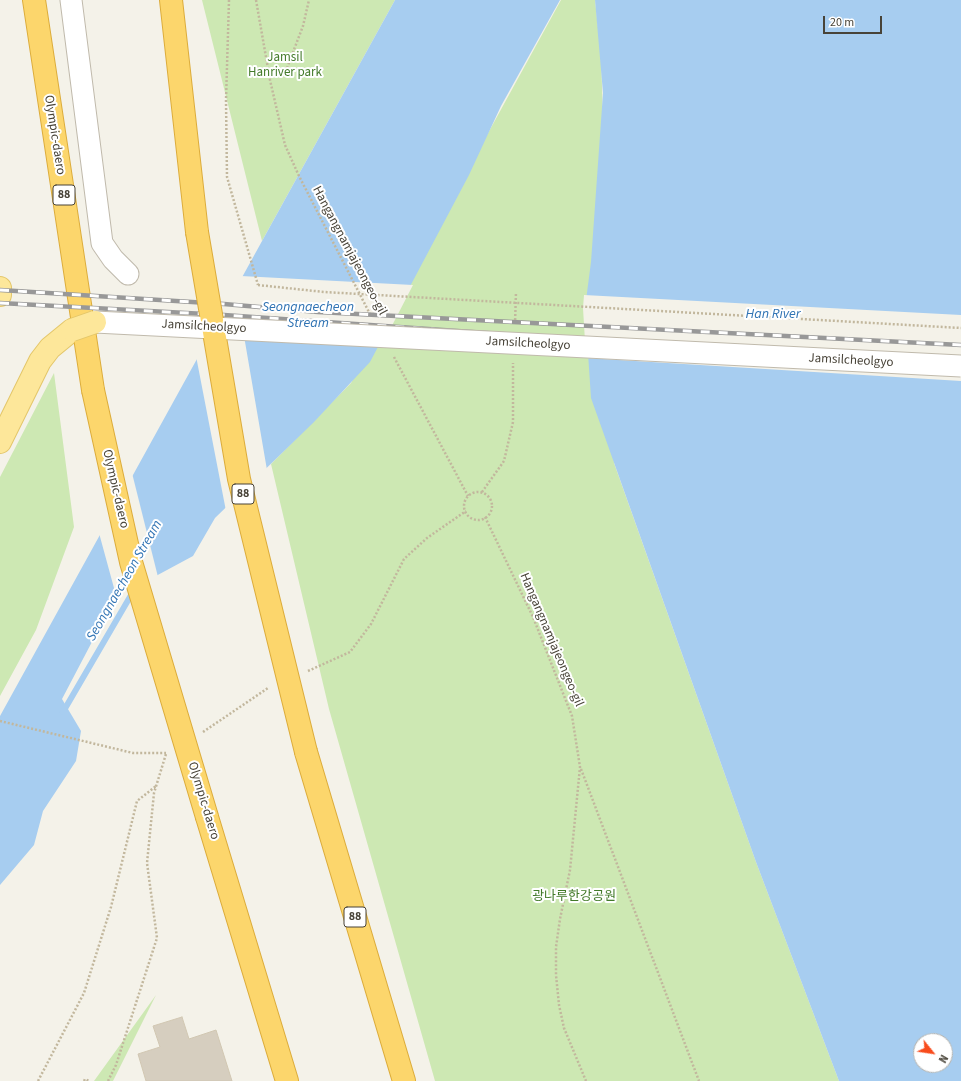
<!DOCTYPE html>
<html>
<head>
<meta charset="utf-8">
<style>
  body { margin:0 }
  #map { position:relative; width:961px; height:1081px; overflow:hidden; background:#f4f2e9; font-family:"Source Sans 3",sans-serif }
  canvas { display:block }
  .north { position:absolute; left:913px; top:1033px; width:40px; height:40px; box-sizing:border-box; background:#fff; border:1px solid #b6b4af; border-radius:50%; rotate:120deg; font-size:11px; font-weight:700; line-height:16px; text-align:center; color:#484338 }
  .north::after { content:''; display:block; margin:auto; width:14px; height:18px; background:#f84c1d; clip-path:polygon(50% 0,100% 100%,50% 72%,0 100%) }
  .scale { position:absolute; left:823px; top:16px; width:59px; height:18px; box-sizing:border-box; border:2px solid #484338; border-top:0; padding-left:5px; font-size:12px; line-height:14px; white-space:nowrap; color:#484338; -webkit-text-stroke:3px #fff; paint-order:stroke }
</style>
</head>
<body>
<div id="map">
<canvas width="961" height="1081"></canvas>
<div class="north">N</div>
<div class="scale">20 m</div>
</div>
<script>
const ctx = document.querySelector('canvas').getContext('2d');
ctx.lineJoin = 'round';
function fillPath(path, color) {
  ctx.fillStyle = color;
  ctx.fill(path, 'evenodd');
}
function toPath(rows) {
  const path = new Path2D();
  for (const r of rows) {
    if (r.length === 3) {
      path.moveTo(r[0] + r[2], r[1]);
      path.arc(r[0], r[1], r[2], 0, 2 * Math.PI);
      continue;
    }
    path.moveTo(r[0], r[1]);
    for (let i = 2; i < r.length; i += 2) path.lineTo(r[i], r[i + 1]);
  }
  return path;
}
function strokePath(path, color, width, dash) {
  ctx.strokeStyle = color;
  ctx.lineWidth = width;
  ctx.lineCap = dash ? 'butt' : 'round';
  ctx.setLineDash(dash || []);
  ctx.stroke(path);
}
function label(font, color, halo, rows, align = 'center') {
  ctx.font = font + ' "Source Sans 3","Noto Sans KR",sans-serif';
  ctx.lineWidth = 4;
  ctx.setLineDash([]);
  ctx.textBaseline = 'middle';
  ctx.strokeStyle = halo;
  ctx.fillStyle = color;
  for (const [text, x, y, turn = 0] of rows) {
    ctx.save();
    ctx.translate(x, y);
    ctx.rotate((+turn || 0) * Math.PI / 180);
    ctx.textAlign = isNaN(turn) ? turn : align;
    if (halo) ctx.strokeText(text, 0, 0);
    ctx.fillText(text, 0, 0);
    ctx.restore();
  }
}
fillPath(toPath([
  [202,0,395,0,262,241],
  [561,0,595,0,601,55,614,463,756,862,839,1081,435,1081,329,709,271,464,351,383],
  [54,373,74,527,36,630,0,696,0,477],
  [156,995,113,1081,94,1081]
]), '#cde8b3');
fillPath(toPath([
  [395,0,560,0,501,106,469,175,370,362,314,422,215,518,193,556,115,598,62,699,81,731,76,761,43,811,34,845,0,885,0,716],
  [595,0,961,0,961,1081,839,1081,756,862,591,398,585,308,591,262,603,93],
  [921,1041,945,1041,945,1065,921,1065]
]), '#a7cdf0');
fillPath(toPath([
  [241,276,413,285,382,345,244,336,267,470,226,511,196,356],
  [584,295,961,315,961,381,586,358,583,308],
  [132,473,158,577,117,599,99,533]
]), '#f4f2e9');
strokePath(toPath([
  [63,712,134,590]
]), '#a7cdf0', 6);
const building = toPath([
  [182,1017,189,1039,216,1030,232,1081,146,1081,138,1054,160,1047,153,1026,182,1017]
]);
fillPath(building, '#d6cebf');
strokePath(building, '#d1c7b2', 1);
const minor = toPath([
  [71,0,102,243,113,259,128,274]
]);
const major = toPath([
  [0,288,0,295],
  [0,442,40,361,50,348,72,330]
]);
const highway = toPath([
  [34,0,93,390],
  [171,0,197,232],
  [306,752,404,1081],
  [207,817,287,1081]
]);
strokePath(minor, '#c0baac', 23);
strokePath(major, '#e3c669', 24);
strokePath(highway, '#dcac3b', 24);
strokePath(toPath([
  [229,0,226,100,227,177,258,285],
  [256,0,270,80,285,145,299,176,371,316],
  [287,68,303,26,309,0],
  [515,324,516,292],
  [394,357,468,496],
  [482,492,504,461,513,422,513,363],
  [478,506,14],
  [485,517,533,617,572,716,580,767,570,870,560,919,556,947,556,975,559,1005,564,1028,586,1081],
  [308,671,350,652,371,624,404,559,427,538,466,511],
  [0,721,133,753,166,753],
  [203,732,268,688],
  [581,769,699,1081],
  [38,1081,84,993,111,907,137,801,156,786],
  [84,1081,85,1079,89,1081],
  [108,1081,116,1065,157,938,147,863,154,793,166,754]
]), '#c2b79d', 2.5, [2, 2]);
strokePath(minor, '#fff', 21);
strokePath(major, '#fde79a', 22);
strokePath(highway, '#fcd66c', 22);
const rail = toPath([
  [0,290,224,304,318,312,961,345],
  [0,303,224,315,589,340,961,359]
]);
strokePath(rail, '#989898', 4.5);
strokePath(rail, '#fff', 3, [9]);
const minorBridge = toPath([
  [95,322,961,366]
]);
const majorBridge = toPath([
  [72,330,95,322]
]);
const highwayBridge = toPath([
  [197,232,239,479,306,752],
  [93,390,131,562,207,817]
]);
strokePath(minorBridge, '#c0baac', 23, []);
strokePath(majorBridge, '#e3c669', 24, []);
strokePath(highwayBridge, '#dcac3b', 24, []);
strokePath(toPath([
  [258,285,324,292,961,328]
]), '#c2b79d', 2.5, [2, 2]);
strokePath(minorBridge, '#fff', 21);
strokePath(majorBridge, '#fde79a', 22);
strokePath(highwayBridge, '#fcd66c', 22);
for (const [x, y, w] of [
  [64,195,22],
  [243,494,22],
  [355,917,22]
]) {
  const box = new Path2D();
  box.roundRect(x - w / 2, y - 10, w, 20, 3);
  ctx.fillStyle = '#fff';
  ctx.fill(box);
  strokePath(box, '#484338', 1);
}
label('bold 12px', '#484338', null, [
  ["88",64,195],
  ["88",243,494],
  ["88",355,917]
]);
label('13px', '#437a2a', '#fff', [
  ["Jamsil",285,58],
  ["Hanriver park",285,73],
  ["광나루한강공원",574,897]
]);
label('13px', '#484338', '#fff', [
  ["Olympic-daero",54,135,81],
  ["Hangangnamjajeongeo-gil",349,251,62],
  ["Jamsilcheolgyo",204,327,3],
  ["Jamsilcheolgyo",528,344,3],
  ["Jamsilcheolgyo",851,361,3],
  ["Olympic-daero",115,489,77],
  ["Hangangnamjajeongeo-gil",551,640,67],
  ["Olympic-daero",203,801,73]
]);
label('italic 14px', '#3174b4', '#fff', [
  ["Seongnaecheon",308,308],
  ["Stream",308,324],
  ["Han River",773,315],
  ["Seongnaecheon Stream",125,581,-60]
]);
</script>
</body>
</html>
